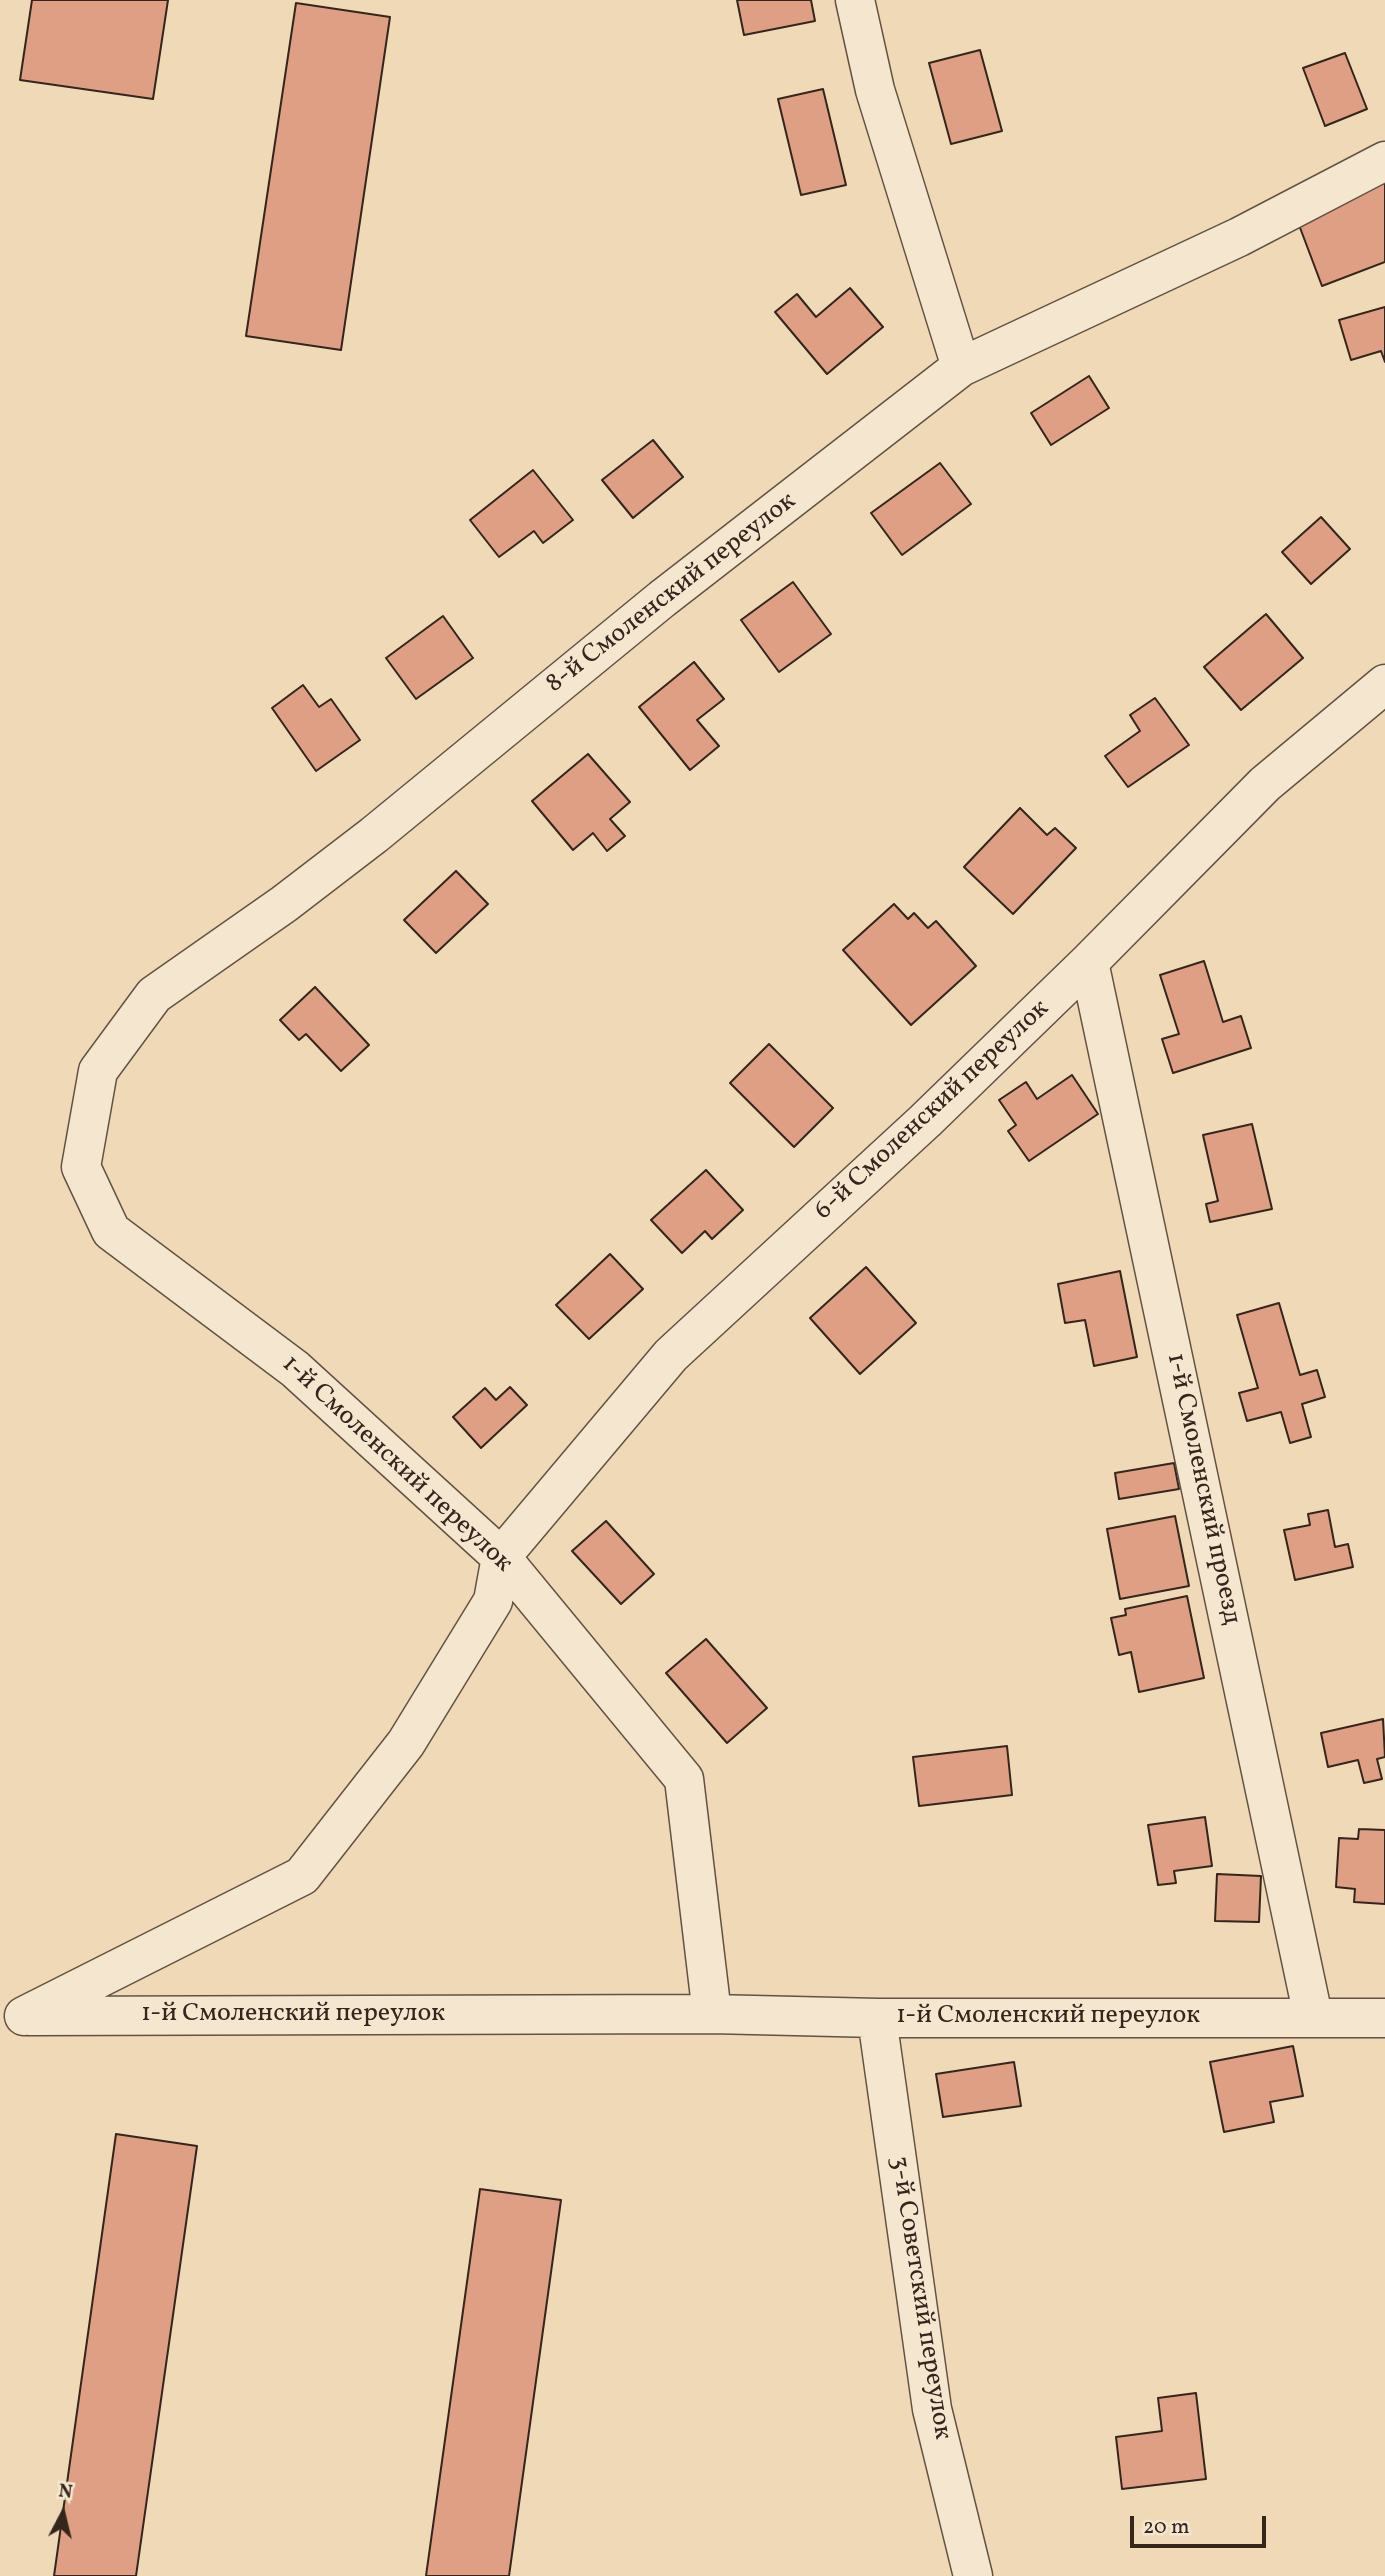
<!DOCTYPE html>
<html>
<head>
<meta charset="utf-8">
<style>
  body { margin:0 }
  #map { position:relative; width:1385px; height:2576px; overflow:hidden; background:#efd9b6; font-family:Vollkorn,serif }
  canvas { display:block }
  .north { position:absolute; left:28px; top:2478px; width:70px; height:70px; -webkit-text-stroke:5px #f5e6d0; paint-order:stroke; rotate:7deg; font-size:19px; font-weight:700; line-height:28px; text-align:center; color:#34251d }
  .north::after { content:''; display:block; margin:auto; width:24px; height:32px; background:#34251d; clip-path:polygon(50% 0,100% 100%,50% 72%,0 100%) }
  .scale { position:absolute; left:1130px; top:2516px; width:136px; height:32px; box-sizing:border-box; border:4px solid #34251d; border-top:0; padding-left:9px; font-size:21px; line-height:24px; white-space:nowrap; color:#34251d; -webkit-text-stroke:5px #f5e6d0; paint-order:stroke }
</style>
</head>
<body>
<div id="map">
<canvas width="1385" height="2576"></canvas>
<div class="north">N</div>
<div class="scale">20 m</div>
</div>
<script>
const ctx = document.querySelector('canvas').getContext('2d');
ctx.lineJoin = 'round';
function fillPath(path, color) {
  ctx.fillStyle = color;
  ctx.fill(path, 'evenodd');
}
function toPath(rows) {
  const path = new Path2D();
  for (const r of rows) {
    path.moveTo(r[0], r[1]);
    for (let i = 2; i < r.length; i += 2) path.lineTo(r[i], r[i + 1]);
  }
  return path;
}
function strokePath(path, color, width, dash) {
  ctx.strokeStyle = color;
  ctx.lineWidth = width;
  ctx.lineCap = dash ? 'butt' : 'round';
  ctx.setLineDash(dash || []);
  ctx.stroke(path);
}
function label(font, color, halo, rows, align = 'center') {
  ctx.font = font + ' Vollkorn,serif';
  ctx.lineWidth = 5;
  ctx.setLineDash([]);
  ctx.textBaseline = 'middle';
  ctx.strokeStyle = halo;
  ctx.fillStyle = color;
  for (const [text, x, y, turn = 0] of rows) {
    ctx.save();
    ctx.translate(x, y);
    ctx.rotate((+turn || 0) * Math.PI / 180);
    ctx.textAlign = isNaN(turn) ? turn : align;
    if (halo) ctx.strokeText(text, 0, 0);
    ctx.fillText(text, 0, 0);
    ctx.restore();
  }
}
const building = toPath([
  [32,0,168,0,153,99,20,80,32,0],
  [737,0,811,0,815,21,744,35,737,0],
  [296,3,390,17,341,350,246,336,296,3],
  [980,50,1002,131,951,144,929,63,980,50],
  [1345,53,1367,109,1325,126,1303,68,1345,53],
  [823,89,846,185,801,195,778,99,823,89],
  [1385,183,1385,262,1322,286,1296,217,1385,183],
  [850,288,883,327,827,374,775,312,797,294,816,317,850,288],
  [1385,307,1385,362,1381,351,1351,360,1339,320,1385,307],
  [1089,376,1109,408,1051,445,1031,413,1089,376],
  [653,440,683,477,633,518,602,480,653,440],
  [940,463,971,504,902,555,871,513,940,463],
  [533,470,573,520,543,543,534,531,499,557,470,520,533,470],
  [1321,517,1350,549,1311,584,1282,552,1321,517],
  [793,582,831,634,779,672,741,620,793,582],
  [1266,614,1303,658,1241,710,1204,667,1266,614],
  [443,616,473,658,416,699,386,658,443,616],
  [694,662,724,699,697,720,719,746,690,770,639,707,694,662],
  [303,685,319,707,331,699,360,740,316,771,272,708,303,685],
  [1155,698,1189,745,1128,787,1105,756,1140,731,1130,715,1155,698],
  [588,754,630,802,610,819,625,836,607,851,593,833,573,850,532,801,588,754],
  [1020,808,1047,835,1055,828,1076,848,1013,914,964,867,1020,808],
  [456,871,488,904,436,953,404,920,456,871],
  [894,904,908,919,914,913,928,928,936,921,976,966,911,1025,843,950,894,904],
  [1204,961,1223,1022,1241,1016,1251,1048,1173,1073,1162,1039,1179,1034,1160,975,1204,961],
  [315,987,369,1045,341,1071,306,1034,299,1040,280,1020,315,987],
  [769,1044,833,1108,794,1147,730,1083,769,1044],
  [1072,1075,1098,1114,1029,1161,1008,1131,1016,1125,999,1100,1026,1082,1037,1099,1072,1075],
  [1252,1124,1272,1209,1210,1222,1206,1204,1218,1201,1203,1135,1252,1124],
  [706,1170,743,1210,712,1239,705,1231,682,1253,651,1220,706,1170],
  [610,1254,643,1289,589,1339,556,1305,610,1254],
  [866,1267,916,1323,860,1374,810,1318,866,1267],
  [1120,1271,1137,1357,1094,1366,1085,1320,1065,1323,1058,1284,1120,1271],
  [1279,1303,1300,1375,1317,1370,1325,1397,1302,1404,1311,1437,1290,1443,1281,1412,1247,1421,1239,1393,1258,1388,1237,1315,1279,1303],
  [510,1387,527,1405,481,1448,453,1417,485,1388,496,1400,510,1387],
  [1174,1463,1179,1489,1119,1499,1115,1473,1174,1463],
  [1328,1510,1335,1547,1348,1544,1353,1567,1295,1580,1284,1530,1310,1525,1308,1514,1328,1510],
  [1175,1516,1189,1586,1120,1599,1107,1529,1175,1516],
  [606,1521,654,1574,621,1604,572,1551,606,1521],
  [1187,1596,1204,1678,1139,1692,1131,1652,1119,1655,1111,1618,1126,1615,1125,1609,1187,1596],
  [706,1639,767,1708,727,1743,666,1673,706,1639],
  [1383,1719,1385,1757,1377,1759,1382,1779,1364,1783,1358,1760,1328,1767,1321,1733,1383,1719],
  [1007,1746,1012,1795,919,1806,913,1757,1007,1746],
  [1205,1817,1212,1866,1174,1871,1176,1883,1158,1885,1148,1825,1205,1817],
  [1359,1829,1385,1830,1385,1904,1354,1902,1355,1889,1336,1887,1339,1838,1358,1839,1359,1829],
  [1217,1874,1261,1876,1259,1922,1215,1921,1217,1874],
  [1293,2046,1303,2096,1270,2102,1274,2122,1224,2132,1210,2062,1293,2046],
  [1014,2062,1021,2106,943,2117,936,2074,1014,2062],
  [116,2134,197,2146,136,2576,54,2576,116,2134],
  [480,2189,561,2200,509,2576,426,2576,480,2189],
  [1196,2393,1206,2479,1122,2489,1116,2437,1162,2431,1158,2398,1196,2393]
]);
fillPath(building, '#de9f84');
strokePath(building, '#34251d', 2);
const minor = toPath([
  [855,0,875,90,961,367],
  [1089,962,1313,2016],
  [712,2014,684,1779,501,1557,295,1369,111,1231,81,1167,98,1071,154,995,284,904,374,835,662,599,961,367,1239,237,1385,161],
  [24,2016,302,1876,406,1743,493,1601,501,1557,671,1355,925,1121,1089,962,1265,784,1385,684],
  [29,2016,712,2014,877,2018,1385,2018],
  [877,2018,932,2409,973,2576]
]);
strokePath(minor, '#635243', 41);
strokePath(minor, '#f5e6d0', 38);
label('26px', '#34251d', '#f5e6d0', [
  ["8-й Смоленский переулок",672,594,-38],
  ["6-й Смоленский переулок",933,1111,-43],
  ["1-й Смоленский переулок",396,1465,43],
  ["1-й Смоленский проезд",1202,1489,78],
  ["1-й Смоленский переулок",293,2015],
  ["1-й Смоленский переулок",1048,2017],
  ["3-й Советский переулок",919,2298,81]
]);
</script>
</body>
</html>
